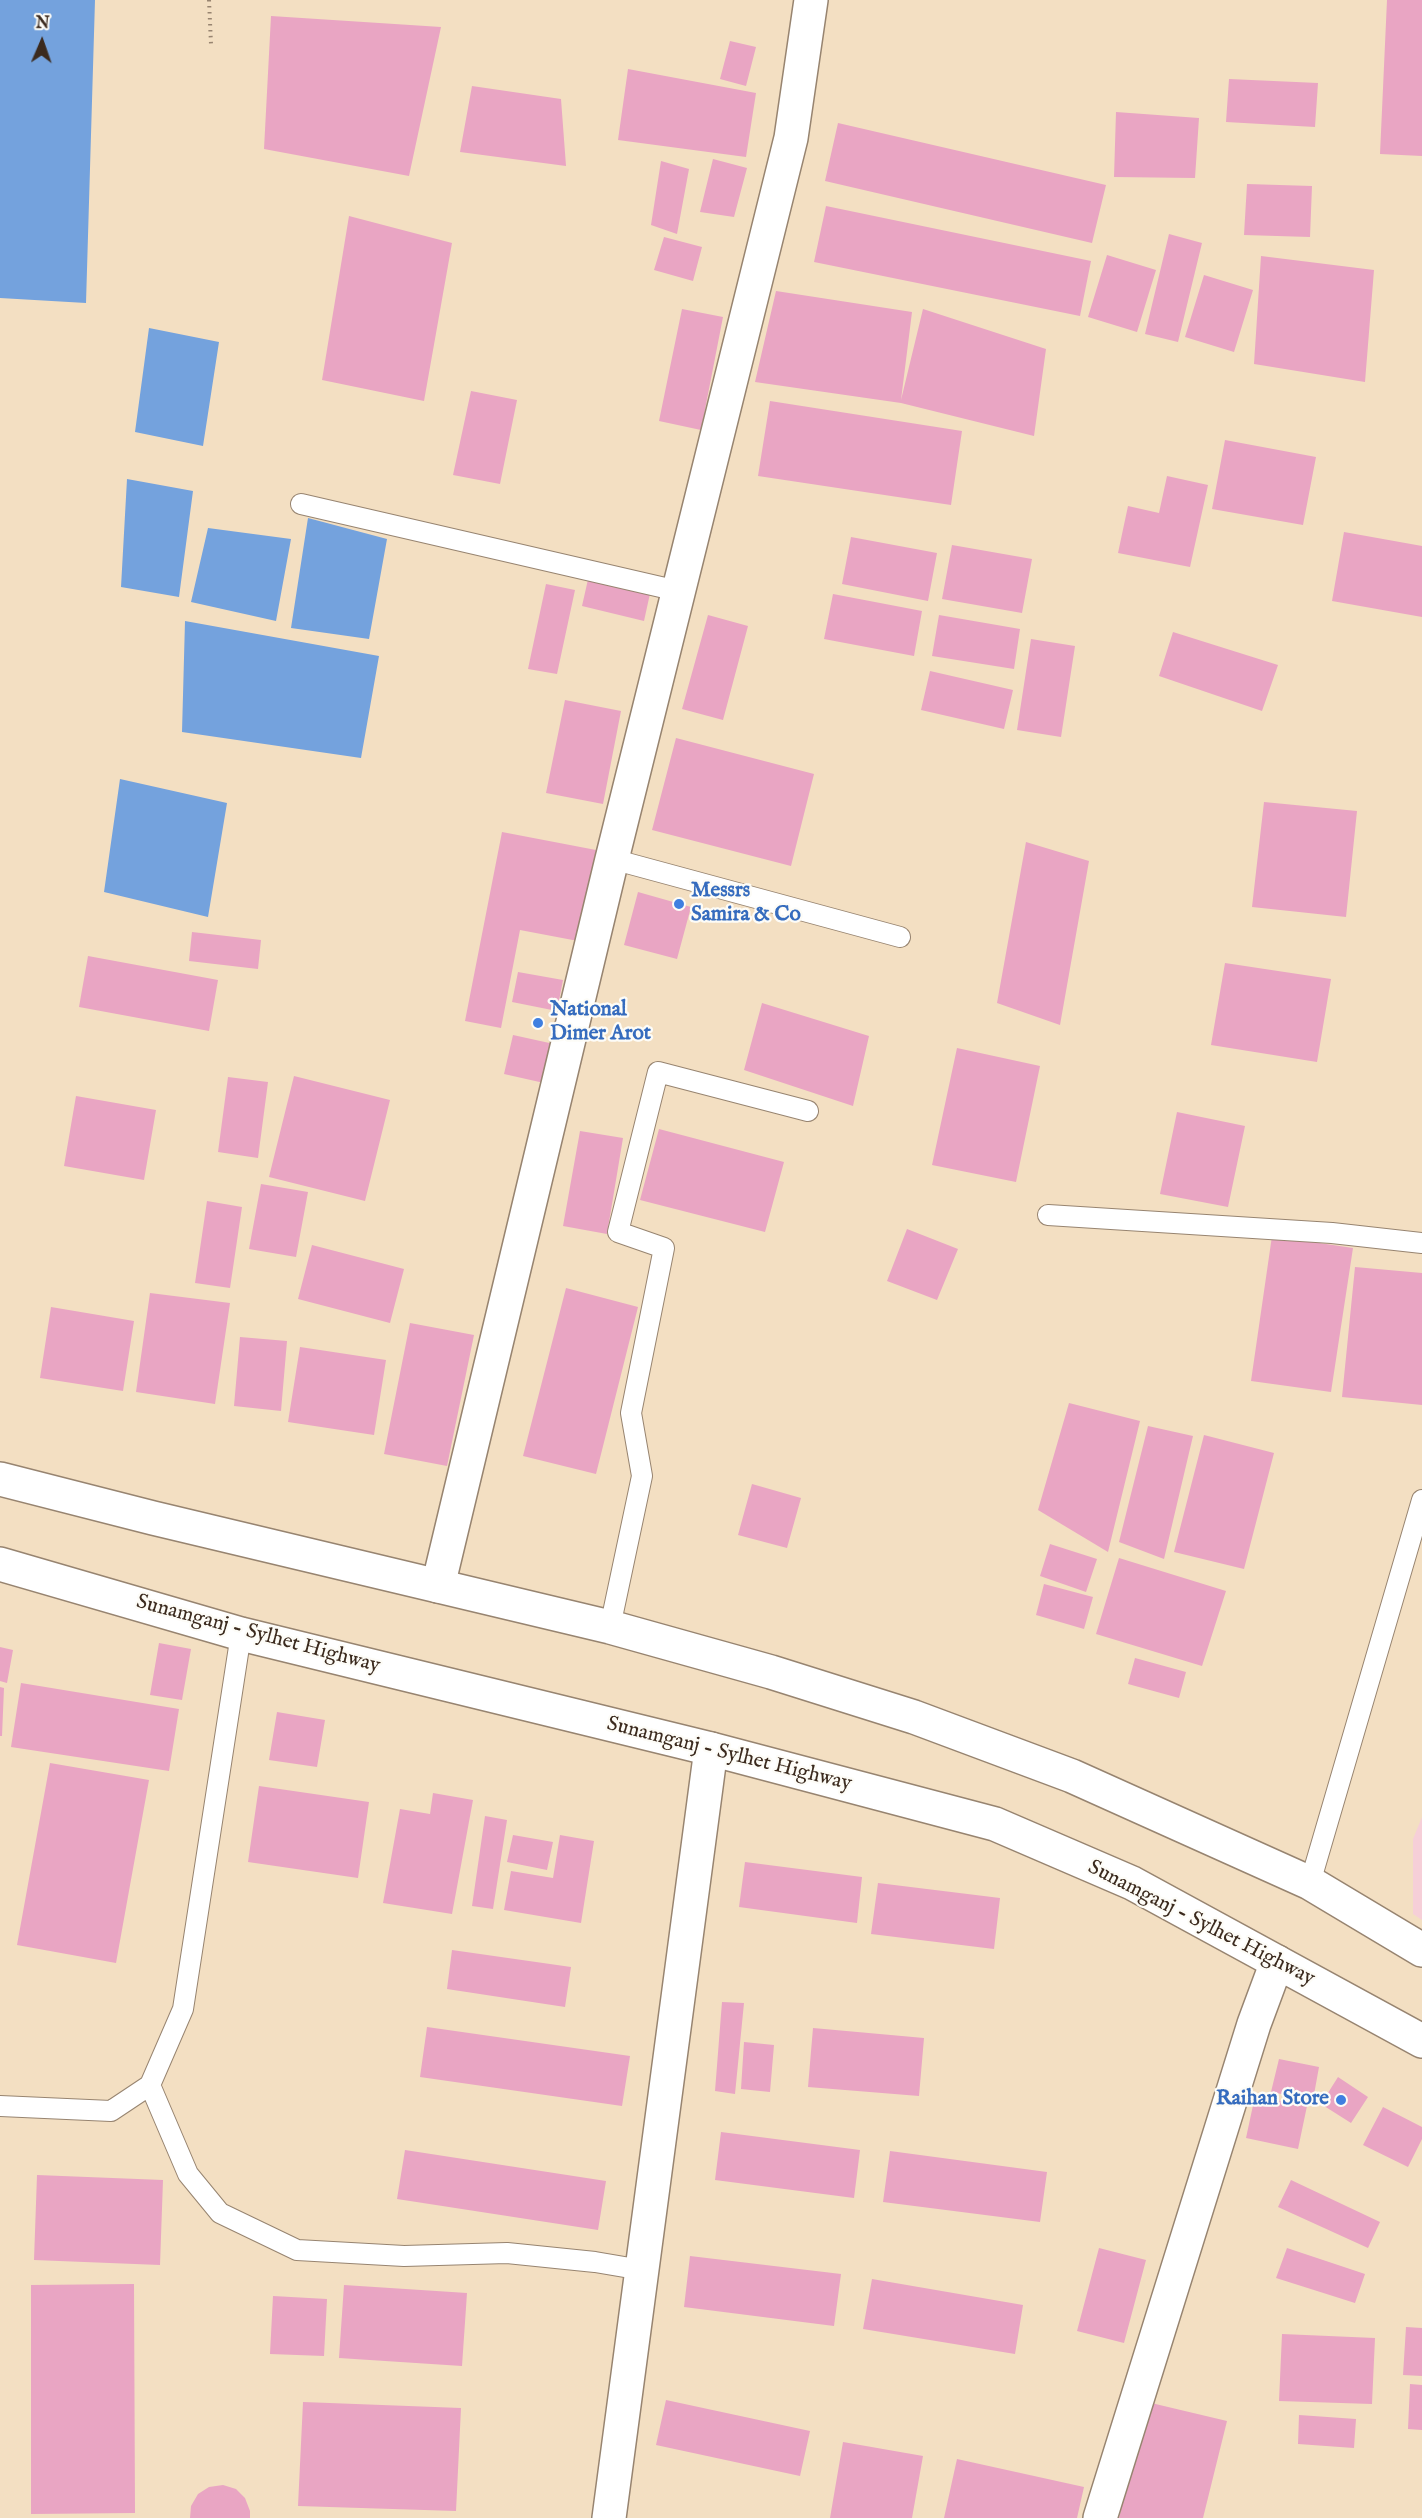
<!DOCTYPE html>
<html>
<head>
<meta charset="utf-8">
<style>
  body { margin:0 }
  #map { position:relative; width:1422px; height:2518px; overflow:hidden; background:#f3dfc2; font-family:"IM FELL English",serif }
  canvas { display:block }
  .north { position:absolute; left:12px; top:12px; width:60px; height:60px; -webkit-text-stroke:4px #fdfcf7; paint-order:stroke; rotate:2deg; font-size:16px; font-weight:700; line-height:24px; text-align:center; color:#3b2a1e }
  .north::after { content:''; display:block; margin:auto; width:21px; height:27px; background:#3b2a1e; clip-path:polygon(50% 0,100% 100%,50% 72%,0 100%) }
</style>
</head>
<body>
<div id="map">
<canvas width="1422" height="2518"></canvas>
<div class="north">N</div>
</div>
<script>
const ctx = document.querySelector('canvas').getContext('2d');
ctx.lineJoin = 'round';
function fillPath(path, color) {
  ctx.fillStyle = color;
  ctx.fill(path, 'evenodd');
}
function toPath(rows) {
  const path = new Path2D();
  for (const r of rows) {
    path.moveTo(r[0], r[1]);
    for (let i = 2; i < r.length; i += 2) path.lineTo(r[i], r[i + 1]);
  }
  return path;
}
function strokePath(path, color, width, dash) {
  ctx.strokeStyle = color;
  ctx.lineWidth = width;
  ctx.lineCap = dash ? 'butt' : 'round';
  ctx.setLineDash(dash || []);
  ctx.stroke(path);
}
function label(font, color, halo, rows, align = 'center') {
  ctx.font = font + ' "IM FELL English",serif';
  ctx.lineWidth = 4.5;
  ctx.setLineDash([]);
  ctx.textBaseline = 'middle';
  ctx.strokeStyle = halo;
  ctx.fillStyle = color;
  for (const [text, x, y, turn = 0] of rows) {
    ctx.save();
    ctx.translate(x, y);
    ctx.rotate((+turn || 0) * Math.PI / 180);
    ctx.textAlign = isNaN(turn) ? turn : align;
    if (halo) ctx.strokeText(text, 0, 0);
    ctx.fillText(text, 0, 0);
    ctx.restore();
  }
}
fillPath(toPath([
  [1422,1817,1422,1920,1413,1914,1413,1839]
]), '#f6cfd8');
fillPath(toPath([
  [0,0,95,0,86,303,0,298],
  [149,328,219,342,203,446,135,432],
  [127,479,193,491,179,597,121,587],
  [308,518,387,539,369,639,291,628],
  [208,528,291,539,276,621,191,602],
  [185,621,379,656,361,758,182,732],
  [120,779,227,803,208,917,104,892]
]), '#74a2dd');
fillPath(toPath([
  [1387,0,1422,0,1422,156,1380,154],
  [271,16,441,27,409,176,264,149],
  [730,41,756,47,746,86,720,79],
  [628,69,756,93,746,157,618,140],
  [1229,79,1318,83,1315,127,1226,122],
  [472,86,561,99,566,166,460,152],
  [1116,112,1199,118,1195,178,1114,177],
  [838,123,1106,185,1092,243,825,181],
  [713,159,747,168,734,217,700,212],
  [661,161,689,169,677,234,651,225],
  [1247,184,1312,186,1310,237,1244,235],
  [826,206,1091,261,1080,316,814,262],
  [349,216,452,243,424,401,322,380],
  [1169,234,1202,243,1178,342,1145,334],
  [664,237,702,247,693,281,654,270],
  [1107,255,1156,270,1137,332,1088,317],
  [1261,256,1374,270,1365,382,1254,364],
  [1204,275,1253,290,1234,352,1185,337],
  [776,291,912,312,901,400,923,309,1046,349,1034,436,901,403,755,382],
  [682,309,723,317,701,430,659,421],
  [471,391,517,400,500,484,453,475],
  [770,401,962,431,951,505,758,476],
  [1225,440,1316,457,1303,525,1212,509],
  [1167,476,1208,485,1190,567,1118,553,1128,506,1159,513],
  [1344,532,1422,546,1422,617,1332,601],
  [851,537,937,553,928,601,842,584],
  [952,545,1032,559,1022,613,942,599],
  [589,575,651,589,644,621,582,606],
  [546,584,575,590,557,674,528,669],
  [833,594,922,611,914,656,824,639],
  [708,615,748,626,723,720,682,709],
  [939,615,1020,629,1014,669,932,656],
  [1173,632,1278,665,1262,711,1159,676],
  [1031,639,1075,646,1061,737,1017,730],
  [930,671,1013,690,1004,729,921,710],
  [565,700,621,711,603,804,546,793],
  [676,738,814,774,791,866,652,830],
  [1264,802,1357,811,1346,917,1252,907],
  [502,832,596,850,578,941,520,930,501,1028,465,1021],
  [1026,842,1089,861,1060,1025,997,1003],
  [638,892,691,907,677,959,624,945],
  [192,932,261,940,258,969,189,961],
  [88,956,218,980,209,1031,79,1007],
  [1225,963,1331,979,1317,1062,1211,1045],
  [518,972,563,980,557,1011,512,1002],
  [762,1003,869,1036,853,1106,744,1070],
  [513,1035,554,1044,544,1083,504,1074],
  [957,1048,1040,1066,1016,1182,932,1165],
  [294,1076,390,1100,365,1201,269,1177],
  [228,1077,268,1082,258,1158,218,1152],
  [76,1096,156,1110,144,1180,64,1166],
  [1177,1112,1245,1126,1228,1207,1160,1194],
  [659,1129,784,1162,765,1232,640,1200],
  [580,1131,623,1138,607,1234,563,1226],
  [261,1184,308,1192,296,1257,249,1249],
  [207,1201,242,1207,230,1288,195,1283],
  [907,1229,958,1249,937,1300,887,1281],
  [1272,1236,1353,1248,1331,1392,1251,1381],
  [312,1245,404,1269,390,1323,298,1299],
  [1355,1267,1422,1273,1422,1405,1342,1397],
  [566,1288,638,1307,596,1474,523,1456],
  [150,1293,230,1303,215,1404,136,1392],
  [51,1307,134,1321,123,1391,40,1378],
  [410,1323,474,1335,447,1466,384,1454],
  [240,1337,287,1341,281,1411,234,1406],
  [300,1347,386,1360,374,1435,288,1422],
  [1069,1403,1140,1421,1108,1552,1038,1510],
  [1148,1426,1193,1436,1164,1559,1119,1542],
  [1204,1435,1274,1453,1244,1569,1174,1552],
  [752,1484,801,1498,787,1548,738,1535],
  [1050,1544,1097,1559,1086,1592,1040,1576],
  [1119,1558,1226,1591,1202,1666,1096,1634],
  [1044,1584,1093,1597,1084,1629,1036,1615],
  [159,1643,191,1649,182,1700,150,1695],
  [0,1647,13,1650,7,1683,0,1681],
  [1135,1658,1186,1672,1179,1698,1128,1684],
  [21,1683,179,1709,169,1771,11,1747],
  [0,1687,4,1688,2,1736,0,1736],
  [277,1712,325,1720,317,1767,269,1760],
  [50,1763,149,1780,116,1963,17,1945],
  [259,1786,369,1802,358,1878,248,1862],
  [433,1793,473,1800,452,1914,383,1903,400,1809,430,1814],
  [485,1816,507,1820,493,1909,472,1906],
  [513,1835,553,1842,547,1870,507,1862],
  [560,1835,594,1841,581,1923,504,1910,511,1871,553,1878],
  [745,1862,862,1877,857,1923,739,1907],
  [878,1883,1000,1898,994,1949,871,1934],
  [452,1950,571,1967,565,2007,447,1989],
  [722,2002,744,2003,735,2094,715,2091],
  [427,2027,630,2056,622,2106,420,2077],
  [813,2028,924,2038,919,2096,808,2087],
  [744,2042,774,2045,770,2092,741,2089],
  [1279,2059,1319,2067,1313,2100,1271,2092],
  [1338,2077,1368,2097,1351,2123,1321,2104],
  [1255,2096,1307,2106,1298,2149,1246,2138],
  [1383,2107,1422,2127,1422,2139,1408,2167,1363,2145],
  [721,2132,860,2150,854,2198,715,2180],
  [405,2150,606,2181,598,2230,397,2199],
  [890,2151,1047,2172,1040,2222,883,2202],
  [37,2175,163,2180,160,2265,34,2260],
  [1291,2180,1380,2222,1368,2248,1278,2207],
  [1099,2248,1146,2260,1124,2343,1077,2331],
  [1287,2248,1365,2274,1355,2303,1276,2278],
  [690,2256,841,2274,834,2326,684,2307],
  [872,2279,1023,2305,1015,2354,863,2329],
  [134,2284,135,2513,31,2514,31,2285],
  [344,2285,467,2293,462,2366,339,2358],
  [273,2296,327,2299,324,2356,270,2354],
  [1406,2327,1422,2328,1422,2376,1403,2375],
  [1282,2334,1375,2338,1372,2404,1279,2401],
  [1410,2384,1422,2385,1422,2430,1408,2429],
  [666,2400,810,2431,800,2476,656,2445],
  [303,2402,461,2408,456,2511,298,2506],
  [1147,2402,1227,2421,1203,2518,1119,2518],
  [1299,2415,1356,2419,1354,2448,1298,2444],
  [843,2442,923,2456,912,2518,830,2518],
  [957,2459,1084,2487,1077,2518,944,2518],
  [223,2485,236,2489,245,2498,250,2511,250,2518,190,2518,191,2506,198,2494,209,2487]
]), '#e9a5c3');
const service = toPath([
  [301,504,678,591],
  [612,859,900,937],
  [1048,1215,1332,1233,1422,1243],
  [610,1627,642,1476,631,1413,664,1248,618,1232,658,1072,808,1111],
  [1310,1883,1422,1500],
  [150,2085,188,2174,220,2213,297,2250,404,2256,507,2253,595,2262,642,2270],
  [0,2106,111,2111,150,2085,183,2009,241,1634]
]);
const minor = toPath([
  [438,1586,612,859,791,138,811,0],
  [609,2518,711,1749],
  [1100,2518,1254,2024,1277,1962]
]);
const primary = toPath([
  [0,1479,153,1518,610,1627,771,1672,914,1717,1072,1776,1310,1883,1422,1950],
  [0,1564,241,1634,711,1749,995,1824,1132,1883,1422,2041]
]);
strokePath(service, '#978470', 22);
strokePath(minor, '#978470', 36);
strokePath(primary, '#978470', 36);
strokePath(toPath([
  [209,0,211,44]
]), '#978470', 4, [1.5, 4.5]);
strokePath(service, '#fff', 20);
strokePath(minor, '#fff', 33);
strokePath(primary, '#fff', 33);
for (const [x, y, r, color] of [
  [679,904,6,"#3f7fe0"],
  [538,1023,6,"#3f7fe0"],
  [1341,2100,6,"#3f7fe0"]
]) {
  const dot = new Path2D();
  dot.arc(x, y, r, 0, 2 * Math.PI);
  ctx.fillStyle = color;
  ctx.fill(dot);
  strokePath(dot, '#fdfcf7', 2);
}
label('bold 21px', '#366cbe', '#fdfcf7', [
  ["Messrs",691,892],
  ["Samira & Co",691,916],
  ["National",550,1011],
  ["Dimer Arot",550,1035],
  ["Raihan Store",1329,2100,"right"]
], 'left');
label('21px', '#3b2a1e', '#fdfcf7', [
  ["Sunamganj - Sylhet Highway",258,1635,15],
  ["Sunamganj - Sylhet Highway",729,1755,14],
  ["Sunamganj - Sylhet Highway",1201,1924,27]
]);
</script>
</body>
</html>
